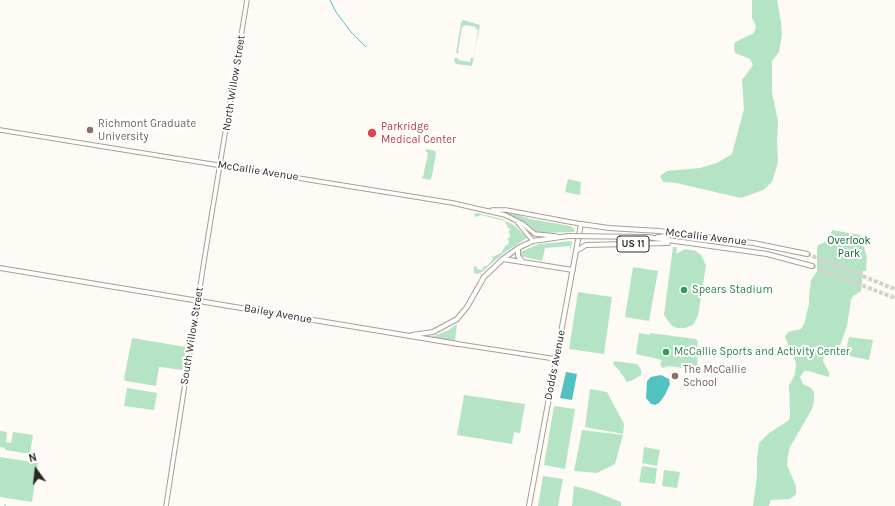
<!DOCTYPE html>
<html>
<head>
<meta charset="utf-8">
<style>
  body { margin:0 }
  #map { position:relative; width:895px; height:506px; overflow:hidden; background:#fefaf5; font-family:Karla,sans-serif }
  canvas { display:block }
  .north { position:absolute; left:16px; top:450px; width:40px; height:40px; -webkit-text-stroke:3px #fff; paint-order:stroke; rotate:345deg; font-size:11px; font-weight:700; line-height:16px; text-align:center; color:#2b2823 }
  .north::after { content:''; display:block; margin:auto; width:14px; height:18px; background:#2b2823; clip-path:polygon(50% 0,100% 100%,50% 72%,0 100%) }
</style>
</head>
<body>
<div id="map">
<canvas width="895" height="506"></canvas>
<div class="north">N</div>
</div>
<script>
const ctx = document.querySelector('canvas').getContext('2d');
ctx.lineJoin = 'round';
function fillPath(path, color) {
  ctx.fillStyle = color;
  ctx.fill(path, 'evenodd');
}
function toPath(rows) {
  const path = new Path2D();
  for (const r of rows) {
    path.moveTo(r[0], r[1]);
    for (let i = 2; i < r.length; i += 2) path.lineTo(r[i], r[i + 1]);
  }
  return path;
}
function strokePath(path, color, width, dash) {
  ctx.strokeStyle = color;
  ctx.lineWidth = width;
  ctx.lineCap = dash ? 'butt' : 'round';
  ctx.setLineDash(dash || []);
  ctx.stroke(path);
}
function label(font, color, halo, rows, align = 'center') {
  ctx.font = font + ' Karla,sans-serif';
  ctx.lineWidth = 4;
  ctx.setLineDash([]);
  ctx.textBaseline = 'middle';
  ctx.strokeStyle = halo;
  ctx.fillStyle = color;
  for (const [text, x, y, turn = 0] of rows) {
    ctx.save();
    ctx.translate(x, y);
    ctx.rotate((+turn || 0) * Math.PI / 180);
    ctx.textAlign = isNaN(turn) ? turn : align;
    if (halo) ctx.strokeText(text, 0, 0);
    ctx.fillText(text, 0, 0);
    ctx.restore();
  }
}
fillPath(toPath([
  [752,0,777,0,781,22,782,35,779,52,772,61,772,93,778,121,777,143,778,162,772,182,763,190,741,198,676,183,663,182,660,176,667,171,700,168,717,163,732,154,744,109,742,80,753,65,750,59,735,53,734,47,735,42,754,33,756,26,752,18],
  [463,20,480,25,472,66,456,64,454,61,455,58,458,58,458,60,470,62,471,58,474,58,478,30,475,27,466,25,462,27,458,52,460,53,456,53,461,23],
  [427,149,435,151,436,153,432,176,430,180,421,178,423,177,428,153,425,151],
  [568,179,581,182,580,195,565,192],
  [503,212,516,214,530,219,571,226,575,230,574,232,538,233],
  [477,213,502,219,515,226,527,238,505,252,483,271,478,274,474,273,474,266,477,267,477,269,482,270,484,266,487,266,493,259,492,257,501,253,506,245,508,245,509,241,507,239,510,237,510,234,508,232,511,229,508,228,505,221,481,215,476,217,474,214],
  [832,230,860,235,867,257,866,271,863,271,861,291,853,296,851,300,847,326,837,354,827,354,824,356,823,361,830,374,828,377,809,371,804,371,800,377,803,384,811,388,814,392,814,401,812,409,790,447,788,455,787,465,796,486,796,494,793,497,789,499,771,500,769,506,753,506,757,476,757,458,759,443,769,433,789,420,790,415,789,386,795,374,796,363,785,337,788,332,801,329,804,324,809,304,809,297,811,280,817,271,817,248,818,245,830,240],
  [572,241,570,252,570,246,545,248,542,261,520,256,520,252,539,244],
  [673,247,677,247,676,254,685,249,696,251,701,255,706,265,698,316,693,325,685,328,677,328,671,325,664,315],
  [633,267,658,271,649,321,625,317],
  [578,292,612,297,604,354,569,349],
  [457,324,455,341,431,337,447,331],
  [639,333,650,335,650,333,696,339,698,342,697,349,693,349,693,351,698,353,697,367,693,367,693,371,686,370,687,365,685,365,684,368,668,366,663,368,660,365,662,360,636,354],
  [849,337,873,340,869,360,845,355],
  [132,338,186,347,183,370,159,367,156,386,126,381,124,379],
  [614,361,637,364,641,369,641,375,633,380,627,382,619,370,613,364],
  [127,388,157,393,154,410,124,406],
  [590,389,607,392,624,424,623,434,585,427],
  [464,395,525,404,520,433,514,432,512,444,457,435],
  [554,406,575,409,565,469,544,465],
  [582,430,623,435,615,464,597,473,574,471],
  [0,431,7,432,6,442,11,443,13,432,33,435,30,454,5,450,5,448,0,447],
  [644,447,660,450,657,466,642,463],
  [0,457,38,463,32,502,0,497],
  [642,466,657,468,655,484,639,482],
  [664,470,680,472,677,488,662,486],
  [543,476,563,479,558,506,538,506],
  [574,486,593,491,621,502,621,506,572,506]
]), '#b5e4c5');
fillPath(toPath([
  [566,372,577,374,572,400,560,398],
  [661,375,669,379,670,384,665,395,659,403,655,405,651,404,646,398,647,381,651,377]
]), '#51c2c2');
strokePath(toPath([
  [330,0,336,12,351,32,366,47],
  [5,506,5,505]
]), '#51c2c2', 1);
strokePath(toPath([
  [807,254,895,289],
  [812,266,895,298]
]), '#d4d0cb', 4, [4, 2]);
const secondary = toPath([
  [0,130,453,203,505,215,523,224,535,234,556,236],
  [492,210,506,210,581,224],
  [518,223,533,241],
  [458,344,556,359],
  [166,506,205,255,247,0]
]);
const primary = toPath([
  [647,237,767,254,812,266],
  [658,237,673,235],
  [518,248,518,256,522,261],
  [576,251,586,245,668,243],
  [503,259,573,270],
  [0,268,458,344],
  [412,335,433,332,457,319,467,307,484,277,503,259,518,248,533,241,568,236],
  [529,506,581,224,609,228,659,231,753,243,807,254]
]);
strokePath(secondary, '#a89f93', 5.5);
strokePath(primary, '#a89f93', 6);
strokePath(secondary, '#fff', 3.5);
strokePath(primary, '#fff', 4);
const primaryBridge = toPath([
  [568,236,647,237]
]);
strokePath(primaryBridge, '#a89f93', 6, []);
strokePath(primaryBridge, '#fff', 4);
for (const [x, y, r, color] of [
  [90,130,4,"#8d6e63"],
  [372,133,5,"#e0444e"],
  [684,290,4,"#2e9e5b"],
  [666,352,4,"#2e9e5b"],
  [675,376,4,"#8d6e63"]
]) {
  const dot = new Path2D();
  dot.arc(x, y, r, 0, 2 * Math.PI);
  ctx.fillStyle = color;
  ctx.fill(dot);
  strokePath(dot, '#fff', 1.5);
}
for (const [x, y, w] of [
  [633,244,32]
]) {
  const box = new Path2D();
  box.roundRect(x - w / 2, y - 8, w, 16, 3);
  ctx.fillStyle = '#fff';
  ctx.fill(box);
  strokePath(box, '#2b2823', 1);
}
label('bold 10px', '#2b2823', null, [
  ["US 11",633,244]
]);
label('11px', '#2b2823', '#fff', [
  ["North Willow Street",234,83,-81],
  ["McCallie Avenue",258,171,9],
  ["McCallie Avenue",706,237,7],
  ["Bailey Avenue",278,314,10],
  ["South Willow Street",192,336,-81],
  ["Dodds Avenue",555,365,-79]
]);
label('11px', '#785e54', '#fff', [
  ["Richmont Graduate",98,124],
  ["University",98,137],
  ["The McCallie",683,370],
  ["School",683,383]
], 'left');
label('11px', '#be3a42', '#fff', [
  ["Parkridge",381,127],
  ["Medical Center",381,140]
], 'left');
label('11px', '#0a653b', '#fff', [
  ["Overlook",849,241],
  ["Park",849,254]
]);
label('11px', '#27864d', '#fff', [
  ["Spears Stadium",692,290],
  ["McCallie Sports and Activity Center",674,352]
], 'left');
</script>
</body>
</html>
